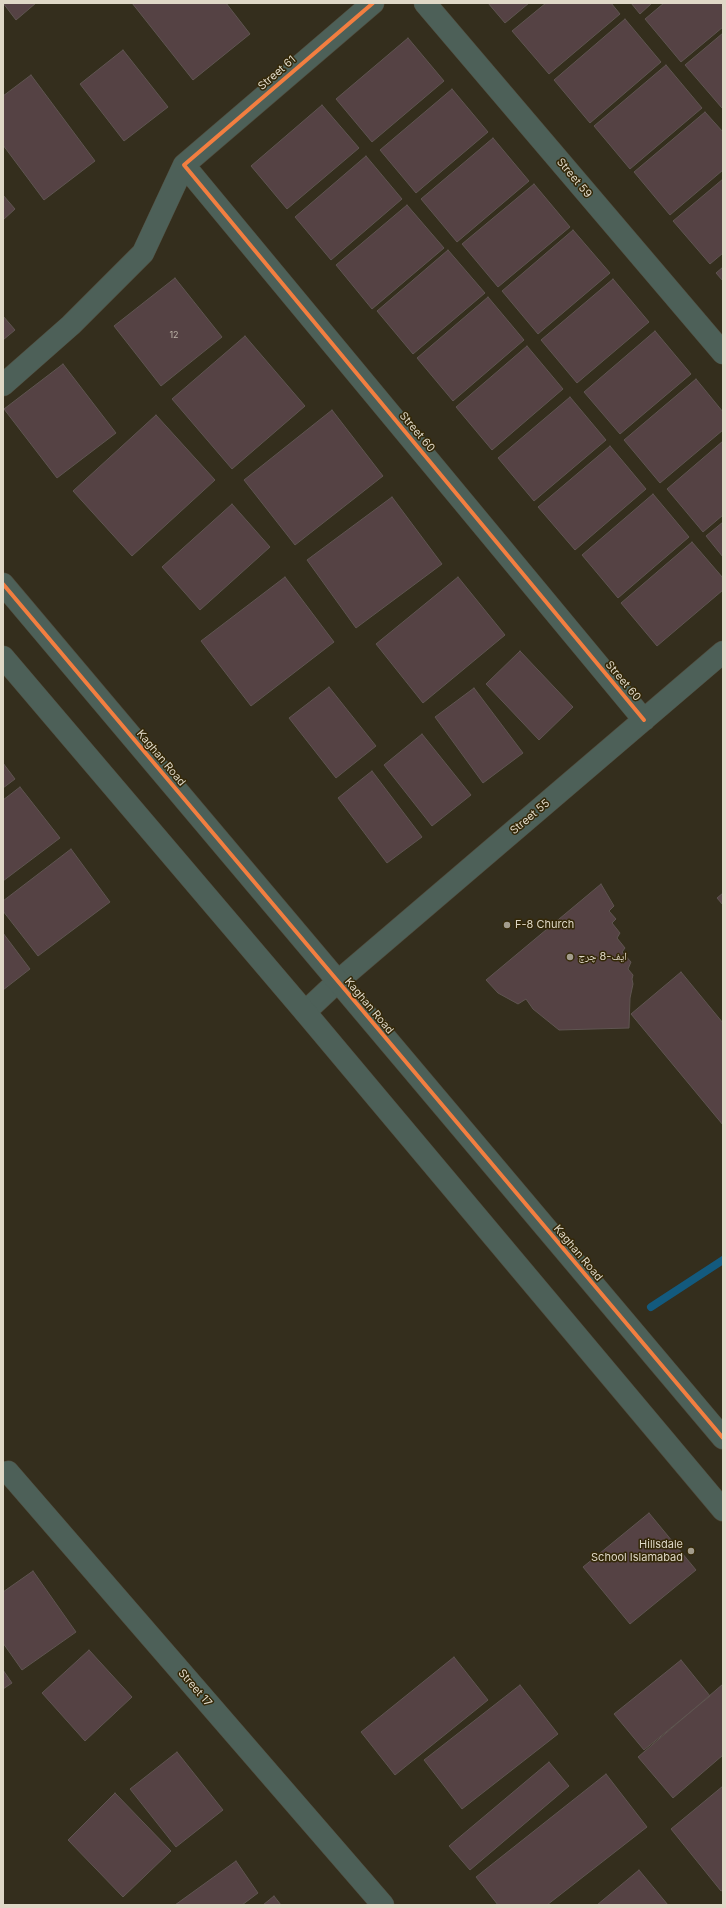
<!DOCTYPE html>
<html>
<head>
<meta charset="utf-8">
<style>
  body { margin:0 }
  #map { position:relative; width:726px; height:1908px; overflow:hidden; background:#342e1d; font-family:Inter,sans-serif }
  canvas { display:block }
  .frame { position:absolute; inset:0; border:4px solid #dfd8c7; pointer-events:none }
</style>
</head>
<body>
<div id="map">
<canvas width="726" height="1908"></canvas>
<div class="frame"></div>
</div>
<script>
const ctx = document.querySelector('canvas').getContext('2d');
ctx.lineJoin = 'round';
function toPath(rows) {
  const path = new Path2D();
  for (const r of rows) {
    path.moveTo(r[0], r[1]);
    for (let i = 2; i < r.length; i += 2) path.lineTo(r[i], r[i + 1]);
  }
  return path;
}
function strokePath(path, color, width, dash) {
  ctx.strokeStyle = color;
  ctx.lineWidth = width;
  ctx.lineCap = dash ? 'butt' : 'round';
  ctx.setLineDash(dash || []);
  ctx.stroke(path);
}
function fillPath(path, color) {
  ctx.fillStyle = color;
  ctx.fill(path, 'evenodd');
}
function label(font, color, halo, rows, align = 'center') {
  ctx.font = font + ' Inter,"Noto Naskh Arabic",sans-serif';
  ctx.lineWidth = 3;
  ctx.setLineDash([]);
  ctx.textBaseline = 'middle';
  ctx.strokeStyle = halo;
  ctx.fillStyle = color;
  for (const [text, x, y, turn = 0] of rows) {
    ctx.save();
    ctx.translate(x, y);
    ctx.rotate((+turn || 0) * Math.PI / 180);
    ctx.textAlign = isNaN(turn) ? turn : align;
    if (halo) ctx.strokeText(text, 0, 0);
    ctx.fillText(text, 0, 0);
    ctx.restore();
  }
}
strokePath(toPath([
  [651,1307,723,1260]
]), '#135a7e', 8);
const building = toPath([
  [3,3,36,3,16,20,3,3],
  [132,3,226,3,250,34,193,80,132,3],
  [488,3,529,3,505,23,488,3],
  [546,3,611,3,620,14,549,74,512,31,546,3],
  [631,3,652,3,640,14,631,3],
  [664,3,723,3,723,27,681,62,645,19,664,3],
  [625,19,661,62,590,123,554,80,625,19],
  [723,33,723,107,722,108,685,65,723,33],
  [408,38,444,81,372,142,336,99,408,38],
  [123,50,168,107,124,141,80,84,123,50],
  [666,65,702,108,630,169,594,126,666,65],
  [31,75,95,161,44,200,3,145,3,96,31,75],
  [452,89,488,132,416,193,380,150,452,89],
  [322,105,359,148,287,209,251,166,322,105],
  [705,112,723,132,723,170,670,215,634,172,705,112],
  [493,138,529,181,457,242,421,199,493,138],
  [366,156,402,199,331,260,295,217,366,156],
  [723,179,723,253,710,264,673,221,723,179],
  [534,184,570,227,498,287,462,244,534,184],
  [3,195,15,209,3,220,3,195],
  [407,205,444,248,372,309,336,265,407,205],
  [573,230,610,273,538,334,502,291,573,230],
  [448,250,485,293,413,354,377,311,448,250],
  [723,267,723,281,716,273,723,267],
  [175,278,222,337,161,386,114,326,175,278],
  [613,279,649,322,577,383,541,340,613,279],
  [488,297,524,340,453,401,417,358,488,297],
  [3,316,15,330,3,340,3,316],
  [655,331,691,374,620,434,584,392,655,331],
  [245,336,305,406,232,469,172,399,245,336],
  [527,346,563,389,492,450,456,407,527,346],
  [63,364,116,433,57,478,4,409,63,364],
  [696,379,723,412,723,430,660,483,624,440,696,379],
  [570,397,606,440,534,501,498,458,570,397],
  [332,410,383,476,295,545,244,480,332,410],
  [156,415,215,480,132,556,73,491,156,415],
  [723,441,723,515,703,532,667,489,723,441],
  [610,446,646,489,575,550,538,507,610,446],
  [653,494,689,537,618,598,582,555,653,494],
  [392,497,442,564,356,628,307,560,392,497],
  [232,504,270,547,200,610,162,567,232,504],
  [723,522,723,557,706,536,723,522],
  [692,542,723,578,723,590,657,646,621,603,692,542],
  [285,577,334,642,251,706,201,641,285,577],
  [458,577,505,635,423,703,376,644,458,577],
  [520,651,573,707,539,740,486,684,520,651],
  [329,687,376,746,336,778,289,718,329,687],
  [474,688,523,753,483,783,435,717,474,688],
  [422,734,471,795,432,826,384,765,422,734],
  [3,763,15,779,3,788,3,763],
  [372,771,422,837,387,863,338,798,372,771],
  [20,787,60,838,3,881,3,800,20,787],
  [71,849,110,902,38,956,3,911,3,901,71,849],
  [601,884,614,906,609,911,616,919,612,923,620,933,617,938,625,948,622,952,631,962,628,969,633,975,632,979,633,984,630,998,629,1028,559,1030,533,1009,526,999,518,1004,498,993,486,980,601,884],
  [723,893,723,905,717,898,723,893],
  [3,933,30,969,3,990,3,933],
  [681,972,723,1023,723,1125,631,1014,681,972],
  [649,1513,696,1570,630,1624,583,1567,649,1513],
  [33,1571,76,1632,22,1670,3,1643,3,1592,33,1571],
  [89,1650,132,1697,85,1741,42,1693,89,1650],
  [454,1657,488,1700,395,1775,361,1732,454,1657],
  [681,1660,710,1696,644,1750,614,1714,681,1660],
  [3,1670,12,1683,3,1689,3,1670],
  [723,1684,723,1755,673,1798,638,1757,723,1684],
  [520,1685,558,1734,462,1809,424,1760,520,1685],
  [177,1752,223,1810,176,1847,130,1789,177,1752],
  [549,1762,569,1786,470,1870,449,1846,549,1762],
  [606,1774,647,1827,547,1905,498,1905,476,1877,606,1774],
  [723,1786,723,1890,721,1891,671,1829,723,1786],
  [115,1793,171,1851,123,1897,68,1840,115,1793],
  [236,1861,258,1893,242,1905,175,1905,236,1861],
  [639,1870,668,1905,597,1905,639,1870],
  [274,1896,281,1905,263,1905,274,1896]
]);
fillPath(building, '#554244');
strokePath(building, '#5f5551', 1);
const minor = toPath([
  [373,3,184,165,644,720],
  [425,3,723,353],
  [3,385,71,325,143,253,184,165],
  [305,1012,337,982,723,652],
  [8,1472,383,1905]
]);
const tertiary = toPath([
  [3,584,723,1438],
  [3,657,305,1012,723,1510]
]);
strokePath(minor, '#514c3d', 23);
strokePath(tertiary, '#514c3d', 23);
strokePath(minor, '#4d6058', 22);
strokePath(tertiary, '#4d6058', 22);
strokePath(toPath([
  [373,3,184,165,644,720],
  [3,584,723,1438]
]), '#f27e40', 4);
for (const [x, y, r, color] of [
  [507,925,4,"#a39c8c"],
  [570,957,4,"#a39c8c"],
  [691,1551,4,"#a39c8c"]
]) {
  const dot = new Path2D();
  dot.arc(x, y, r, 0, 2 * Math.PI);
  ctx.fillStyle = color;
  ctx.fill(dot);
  strokePath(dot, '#342808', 1.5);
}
label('9px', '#bcb2a6', null, [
  ["12",174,335]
]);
label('11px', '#dfd8c7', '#342808', [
  ["Street 61",277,73,-41],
  ["Street 59",574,178,50],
  ["Street 60",417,432,50],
  ["Street 60",623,681,50],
  ["Kaghan Road",161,758,50],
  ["Street 55",530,817,-40],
  ["Kaghan Road",369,1006,50],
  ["Kaghan Road",578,1253,50],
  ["Street 17",195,1688,49]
]);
label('11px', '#dfd8c7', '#342808', [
  ["F-8 Church",515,925],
  ["ایف-8 چرچ",578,957],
  ["Hillsdale",683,1545,"right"],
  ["School Islamabad",683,1558,"right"]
], 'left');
</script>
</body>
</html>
